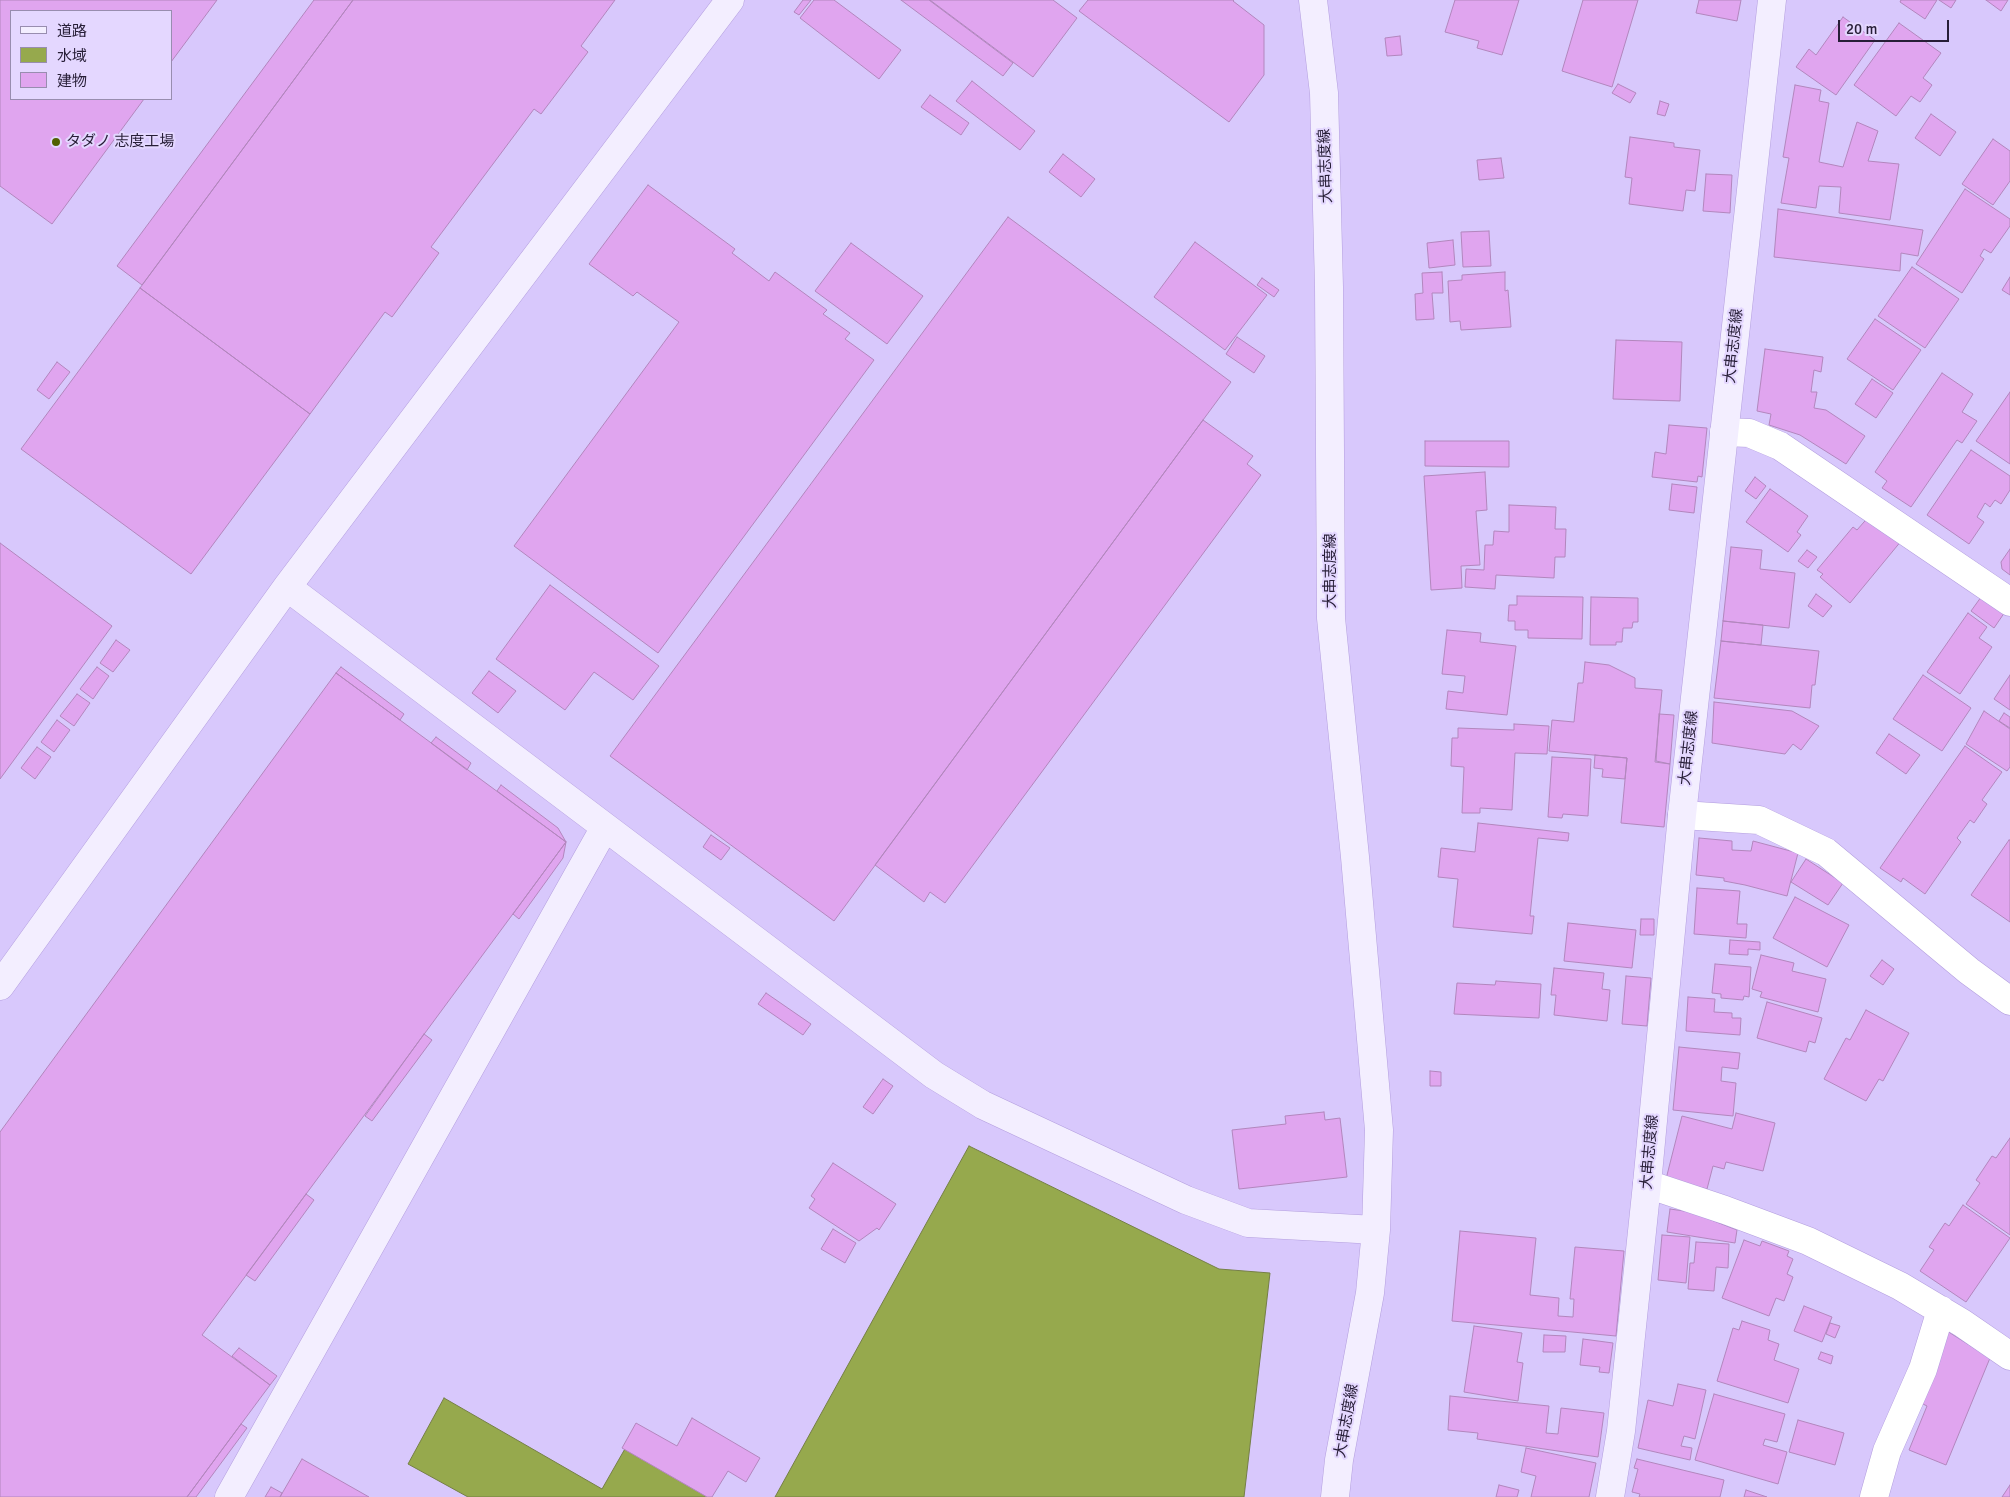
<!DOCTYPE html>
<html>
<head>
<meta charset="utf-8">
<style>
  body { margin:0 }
  #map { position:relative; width:2010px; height:1497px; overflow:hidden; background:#d8c8fc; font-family:Signika,"Noto Sans JP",sans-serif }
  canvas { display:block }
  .legend { position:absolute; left:10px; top:10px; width:162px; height:90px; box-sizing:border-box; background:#e4d7ff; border:1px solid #988daf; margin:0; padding:6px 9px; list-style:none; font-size:15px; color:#271e37 }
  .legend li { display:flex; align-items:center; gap:10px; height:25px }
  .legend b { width:25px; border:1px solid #988daf }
  .scale { position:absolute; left:1838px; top:20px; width:111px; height:22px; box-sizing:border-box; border:2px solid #271e37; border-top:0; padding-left:6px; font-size:15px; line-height:18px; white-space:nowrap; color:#271e37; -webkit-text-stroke:4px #e4d7ff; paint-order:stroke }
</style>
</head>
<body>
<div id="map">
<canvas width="2010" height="1497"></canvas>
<ul class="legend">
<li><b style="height:6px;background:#f3eeff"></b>道路</li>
<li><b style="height:14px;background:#96a94d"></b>水域</li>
<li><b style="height:14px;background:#e0a5ef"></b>建物</li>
</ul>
<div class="scale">20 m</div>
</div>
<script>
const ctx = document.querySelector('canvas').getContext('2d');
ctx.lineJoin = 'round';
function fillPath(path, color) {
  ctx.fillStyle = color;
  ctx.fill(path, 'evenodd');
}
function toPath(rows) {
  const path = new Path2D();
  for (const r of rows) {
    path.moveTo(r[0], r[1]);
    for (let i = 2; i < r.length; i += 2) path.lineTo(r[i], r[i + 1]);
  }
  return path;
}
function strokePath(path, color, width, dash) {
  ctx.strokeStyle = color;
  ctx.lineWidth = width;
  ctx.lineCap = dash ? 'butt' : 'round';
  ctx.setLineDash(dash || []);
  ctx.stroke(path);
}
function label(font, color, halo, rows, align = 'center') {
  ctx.font = font + ' Signika,"Noto Sans JP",sans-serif';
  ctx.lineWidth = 4;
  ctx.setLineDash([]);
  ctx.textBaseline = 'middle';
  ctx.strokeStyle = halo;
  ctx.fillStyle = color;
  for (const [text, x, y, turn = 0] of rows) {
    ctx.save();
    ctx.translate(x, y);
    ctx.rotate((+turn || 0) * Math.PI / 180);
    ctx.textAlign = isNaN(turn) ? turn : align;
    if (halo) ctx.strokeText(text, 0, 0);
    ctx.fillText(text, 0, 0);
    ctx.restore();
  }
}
const water = toPath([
  [969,1146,1219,1269,1270,1273,1244,1497,775,1497,969,1146],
  [444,1398,602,1489,626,1447,711,1497,468,1497,408,1464,444,1398]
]);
fillPath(water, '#96a94d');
strokePath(water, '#757f46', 1);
const building = toPath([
  [0,0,217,0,171,62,171,11,11,11,11,99,144,99,52,224,0,186,0,0],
  [314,0,353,0,142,285,117,266,314,0],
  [353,0,615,0,581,46,588,52,541,114,534,109,431,247,439,253,392,317,385,312,310,414,140,288,353,0],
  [803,0,811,0,799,15,794,12,803,0],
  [814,0,834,0,901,50,879,79,800,18,814,0],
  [901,0,929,0,1013,63,1003,76,901,0],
  [930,0,1053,0,1077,18,1033,77,930,0],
  [1088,0,1234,0,1233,1,1264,25,1264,75,1229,122,1079,11,1088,0],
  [1455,0,1519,0,1502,55,1477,48,1479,41,1445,32,1455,0],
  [1583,0,1638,0,1612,87,1562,71,1583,0],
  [1699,0,1741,0,1737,21,1696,13,1699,0],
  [1901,0,1937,0,1925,19,1900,2,1901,0],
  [1939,0,1956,0,1951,8,1939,0],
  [1986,0,2008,0,2001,11,1986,0],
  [1843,17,1875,40,1836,95,1796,67,1809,49,1816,55,1843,17],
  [1899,23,1941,53,1923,78,1932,85,1920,102,1911,96,1896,116,1854,85,1899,23],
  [1400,36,1402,55,1387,56,1385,38,1400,36],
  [972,81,1035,131,1020,150,956,101,972,81],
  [1618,84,1636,93,1630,103,1612,93,1618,84],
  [1795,85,1821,90,1819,101,1829,103,1819,162,1843,167,1857,122,1878,131,1868,161,1899,164,1890,220,1839,213,1841,187,1819,186,1816,208,1781,203,1789,158,1783,157,1795,85],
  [930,95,969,123,961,135,921,107,930,95],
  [1660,101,1669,104,1665,116,1657,114,1660,101],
  [1931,114,1956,132,1940,156,1915,138,1931,114],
  [1630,137,1674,143,1674,147,1700,150,1695,191,1686,190,1683,211,1629,204,1632,178,1625,177,1630,137],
  [1993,139,2010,151,2010,181,1993,205,1962,184,1993,139],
  [1063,154,1095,179,1081,197,1049,172,1063,154],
  [1501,158,1504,178,1479,180,1477,160,1501,158],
  [1706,174,1732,175,1730,213,1703,211,1706,174],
  [648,185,735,249,732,253,769,281,775,272,827,310,823,314,850,333,845,339,874,360,658,653,514,546,679,322,637,292,633,296,589,264,648,185],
  [1965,189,2010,219,2010,226,1991,253,1984,249,1980,256,1984,259,1962,293,1916,264,1965,189],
  [1778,209,1923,230,1918,256,1901,253,1900,271,1774,257,1778,209],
  [1008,217,1231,382,834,921,610,756,1008,217],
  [1489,231,1491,266,1463,267,1461,232,1489,231],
  [1453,240,1455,265,1429,268,1427,243,1453,240],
  [1195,242,1267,295,1225,350,1154,297,1195,242],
  [851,243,923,296,887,344,815,291,851,243],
  [1912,267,1959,299,1925,348,1878,316,1912,267],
  [1442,272,1443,293,1432,293,1434,319,1416,320,1415,294,1423,293,1422,273,1442,272],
  [1505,272,1505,291,1508,290,1511,327,1461,330,1460,321,1450,322,1448,281,1462,280,1462,275,1505,272],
  [2010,277,2010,295,2002,290,2010,277],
  [1262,278,1279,290,1274,297,1257,285,1262,278],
  [140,288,310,414,191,574,21,449,140,288],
  [1875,319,1921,350,1893,390,1847,359,1875,319],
  [1237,337,1265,356,1254,373,1226,354,1237,337],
  [1616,340,1682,342,1680,401,1613,399,1616,340],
  [1765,349,1823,357,1821,372,1814,370,1811,392,1817,392,1814,408,1826,410,1865,436,1846,464,1800,435,1769,425,1771,414,1757,411,1765,349],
  [57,362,70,372,49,399,37,390,57,362],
  [1942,373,1973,394,1962,412,1977,421,1962,443,1957,440,1911,507,1882,488,1887,481,1875,472,1942,373],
  [1872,379,1893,393,1876,418,1855,404,1872,379],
  [2010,392,2010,464,1976,441,2010,392],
  [1203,420,1253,456,1247,464,1261,475,945,903,930,892,924,902,875,865,1203,420],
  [1669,425,1707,428,1702,477,1698,476,1697,482,1652,477,1655,452,1666,454,1669,425],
  [1425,441,1509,441,1509,467,1425,466,1425,441],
  [1971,450,2010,476,2010,490,2001,504,1995,500,1990,507,1985,503,1977,517,1984,522,1969,544,1927,515,1971,450],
  [1485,472,1487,510,1476,511,1480,565,1461,566,1462,588,1431,590,1424,476,1485,472],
  [1755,477,1766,486,1756,499,1745,491,1755,477],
  [1672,484,1697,487,1694,513,1669,510,1672,484],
  [1770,489,1808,516,1797,532,1801,535,1788,552,1746,522,1770,489],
  [1509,505,1556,507,1555,529,1566,529,1565,557,1555,557,1554,578,1496,575,1495,589,1465,587,1466,569,1484,570,1485,545,1493,545,1494,531,1509,532,1509,505],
  [1871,514,1902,540,1850,603,1820,577,1823,574,1817,570,1853,527,1857,530,1871,514],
  [0,543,112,626,0,779,0,543],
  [1731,547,1762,550,1760,569,1795,573,1789,628,1723,621,1731,547],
  [2010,549,2010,575,2002,569,2001,562,2010,549],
  [1807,550,1817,557,1808,568,1798,561,1807,550],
  [550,585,659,666,633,700,594,672,565,710,496,659,550,585],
  [1984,593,2007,609,1994,628,1971,611,1984,593],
  [1816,594,1832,606,1823,617,1808,606,1816,594],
  [1517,596,1583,597,1582,639,1528,638,1528,630,1515,630,1515,621,1508,621,1509,605,1517,605,1517,596],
  [1591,597,1638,598,1638,622,1633,622,1632,628,1623,628,1622,642,1616,642,1616,645,1590,645,1591,597],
  [1968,613,1987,627,1979,638,1992,647,1960,694,1927,672,1968,613],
  [1723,621,1763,625,1761,645,1721,641,1723,621],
  [1447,630,1481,633,1480,642,1516,646,1507,715,1446,709,1448,691,1463,693,1465,676,1442,674,1447,630],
  [116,640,130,650,113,672,100,663,116,640],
  [1721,641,1819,651,1815,685,1812,685,1810,708,1714,698,1721,641],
  [1585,662,1609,665,1635,678,1635,688,1662,690,1655,762,1670,764,1664,827,1621,823,1627,758,1549,751,1552,720,1574,722,1578,683,1583,683,1585,662],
  [97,667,109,676,93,699,80,689,97,667],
  [341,667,404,714,400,720,336,673,341,667],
  [489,671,516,691,498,713,472,693,489,671],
  [336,673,566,842,202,1335,270,1385,187,1497,0,1497,0,1132,336,673],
  [1923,675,1971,708,1942,751,1893,719,1923,675],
  [2010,675,2010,710,1994,699,2010,675],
  [77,694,90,703,74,726,60,716,77,694],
  [1714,702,1792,711,1819,726,1801,750,1793,744,1785,754,1712,743,1714,702],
  [1984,711,2010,729,2010,767,2007,771,1966,744,1984,711],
  [2004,713,2010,717,2010,728,1999,721,2004,713],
  [1659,714,1674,715,1670,764,1656,761,1659,714],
  [57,720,70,730,54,752,41,742,57,720],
  [1514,724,1549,726,1547,754,1515,753,1512,810,1480,808,1480,813,1462,813,1464,767,1451,766,1452,738,1458,738,1458,728,1514,730,1514,724],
  [1889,734,1920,755,1906,774,1876,753,1889,734],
  [436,737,471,763,467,770,431,743,436,737],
  [1965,746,2002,772,1982,800,1987,804,1974,823,1970,820,1957,838,1961,842,1925,894,1903,878,1901,882,1880,868,1965,746],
  [37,747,51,757,35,779,21,768,37,747],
  [1595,755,1627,758,1625,779,1602,777,1603,769,1594,768,1595,755],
  [1552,757,1591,759,1588,816,1563,814,1562,818,1548,817,1552,757],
  [501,785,558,828,566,842,497,791,501,785],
  [1478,823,1569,833,1568,841,1538,838,1530,916,1534,916,1532,934,1453,927,1458,879,1438,877,1441,848,1475,852,1478,823],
  [711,835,730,848,721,860,703,847,711,835],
  [1699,838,1732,841,1732,850,1751,851,1753,841,1798,853,1787,896,1745,885,1724,881,1724,878,1696,875,1699,838],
  [2009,840,2010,840,2010,922,1971,895,2009,840],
  [566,842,563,858,519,919,513,914,566,842],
  [1806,859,1843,883,1828,905,1791,882,1806,859],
  [1697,888,1740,891,1737,924,1747,924,1746,938,1694,934,1697,888],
  [1795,897,1849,925,1827,967,1773,938,1795,897],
  [1641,919,1654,919,1654,935,1640,935,1641,919],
  [1568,923,1636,930,1632,968,1564,961,1568,923],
  [1730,940,1760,942,1760,950,1748,949,1748,955,1729,954,1730,940],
  [1761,955,1794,963,1792,971,1826,979,1818,1012,1760,997,1762,992,1752,989,1761,955],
  [1882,960,1894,969,1883,985,1870,976,1882,960],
  [1715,964,1751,967,1749,997,1744,996,1743,1000,1721,998,1721,994,1712,993,1715,964],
  [1554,968,1604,973,1602,989,1610,990,1607,1021,1554,1015,1556,995,1551,995,1554,968],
  [1626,976,1651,978,1647,1026,1622,1024,1626,976],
  [1496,981,1541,984,1539,1018,1454,1014,1457,983,1495,985,1496,981],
  [766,993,811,1024,803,1035,758,1004,766,993],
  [1688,997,1715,999,1714,1012,1732,1013,1732,1018,1741,1018,1740,1035,1686,1031,1688,997],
  [1767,1002,1822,1018,1815,1043,1809,1041,1806,1052,1757,1038,1767,1002],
  [1866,1010,1909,1033,1883,1081,1879,1079,1866,1101,1824,1079,1846,1038,1850,1040,1866,1010],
  [424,1034,432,1040,372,1121,365,1116,424,1034],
  [1679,1047,1740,1053,1738,1069,1722,1067,1721,1081,1736,1083,1733,1116,1673,1110,1679,1047],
  [1430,1071,1441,1072,1441,1086,1430,1086,1430,1071],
  [883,1079,893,1086,873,1114,863,1107,883,1079],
  [1324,1112,1325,1120,1340,1118,1347,1177,1239,1189,1232,1130,1286,1124,1285,1116,1324,1112],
  [1736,1113,1775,1123,1763,1171,1726,1162,1724,1169,1713,1166,1707,1189,1666,1179,1682,1116,1732,1129,1736,1113],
  [2010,1138,2010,1235,1966,1204,1980,1183,1976,1180,1992,1156,1996,1158,2010,1138],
  [833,1163,896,1204,879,1230,877,1228,859,1241,809,1208,815,1199,811,1196,833,1163],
  [306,1194,314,1200,255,1281,246,1275,306,1194],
  [1963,1205,2010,1238,1966,1302,1920,1271,1934,1250,1929,1247,1945,1223,1949,1226,1963,1205],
  [1670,1209,1691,1212,1737,1230,1735,1243,1667,1232,1670,1209],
  [833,1229,856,1243,845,1263,821,1249,833,1229],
  [1460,1231,1536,1238,1530,1295,1559,1298,1558,1316,1573,1317,1574,1299,1570,1299,1575,1247,1624,1251,1616,1336,1452,1321,1460,1231],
  [1662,1235,1690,1237,1686,1283,1658,1280,1662,1235],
  [1744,1240,1760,1246,1762,1241,1789,1251,1787,1256,1793,1259,1787,1274,1793,1277,1784,1301,1776,1298,1769,1316,1722,1298,1744,1240],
  [1696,1242,1729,1244,1728,1268,1716,1267,1714,1291,1688,1289,1690,1263,1694,1263,1696,1242],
  [1804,1306,1832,1317,1822,1342,1794,1331,1804,1306],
  [1742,1321,1770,1330,1768,1340,1779,1344,1774,1360,1799,1369,1788,1403,1717,1381,1733,1328,1739,1330,1742,1321],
  [1830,1323,1840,1326,1835,1338,1826,1334,1830,1323],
  [1474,1326,1522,1333,1517,1362,1523,1363,1518,1401,1464,1392,1474,1326],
  [1947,1331,1990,1358,1946,1465,1909,1450,1927,1406,1921,1403,1947,1331],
  [1544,1335,1566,1336,1565,1352,1543,1352,1544,1335],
  [1583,1339,1613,1343,1609,1373,1599,1372,1600,1367,1580,1365,1583,1339],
  [239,1348,277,1376,270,1385,232,1356,239,1348],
  [1821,1352,1833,1356,1831,1364,1818,1359,1821,1352],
  [1678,1384,1706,1390,1695,1439,1684,1436,1681,1446,1692,1448,1690,1460,1638,1448,1648,1400,1673,1406,1678,1384],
  [1714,1394,1785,1414,1777,1442,1765,1439,1763,1445,1787,1452,1778,1484,1695,1460,1714,1394],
  [1450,1396,1549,1406,1546,1433,1558,1434,1561,1408,1604,1413,1598,1457,1477,1439,1478,1433,1448,1430,1450,1396],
  [692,1418,760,1458,746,1482,728,1471,712,1497,707,1497,622,1448,636,1423,677,1446,692,1418],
  [1798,1420,1844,1433,1835,1465,1789,1452,1798,1420],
  [241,1424,247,1428,196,1497,187,1497,241,1424],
  [1526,1448,1596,1463,1589,1497,1531,1497,1536,1476,1521,1472,1526,1448],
  [302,1459,369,1497,280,1497,302,1459],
  [1637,1459,1724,1480,1720,1497,1639,1497,1640,1494,1632,1492,1638,1469,1634,1468,1637,1459],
  [1499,1485,1519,1490,1517,1497,1496,1497,1499,1485],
  [2010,1485,2010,1497,2002,1497,2010,1485],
  [271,1487,282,1493,280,1497,265,1497,271,1487],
  [1746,1490,1767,1497,1744,1497,1746,1490]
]);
fillPath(building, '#e0a5ef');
strokePath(building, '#b286bd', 1);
const street = toPath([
  [1724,432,1749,433,1780,446,2010,602],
  [1682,815,1759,820,1826,852,1969,971,2010,1001],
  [1647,1184,1725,1210,1808,1241,1900,1286,1962,1323,2010,1356],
  [1874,1497,1887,1451,1923,1369,1941,1310]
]);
const secondary = toPath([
  [1313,0,1324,93,1329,287,1331,618,1355,857,1379,1130,1376,1230,1370,1293,1339,1460,1335,1497],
  [287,587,934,1075,983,1105,1186,1200,1248,1223,1376,1230],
  [0,986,287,587,730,0],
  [229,1497,605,827],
  [1610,1497,1621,1431,1647,1184,1682,815,1772,0]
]);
strokePath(street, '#b39ede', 29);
strokePath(secondary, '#b39ede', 29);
strokePath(street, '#fff', 28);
strokePath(secondary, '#f3eeff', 28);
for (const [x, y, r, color] of [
  [56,142,5,"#516001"]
]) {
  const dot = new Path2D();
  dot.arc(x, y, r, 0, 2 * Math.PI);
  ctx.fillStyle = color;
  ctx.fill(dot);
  strokePath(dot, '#e4d7ff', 2);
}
label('15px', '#271e37', '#e4d7ff', [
  ["タダノ 志度工場",66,142]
], 'left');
label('15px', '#271e37', '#e4d7ff', [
  ["大串志度線",1326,166,-92],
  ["大串志度線",1734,346,-84],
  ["大串志度線",1331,571,-90],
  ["大串志度線",1689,748,-84],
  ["大串志度線",1650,1152,-85],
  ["大串志度線",1347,1421,-80]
]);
</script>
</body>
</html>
